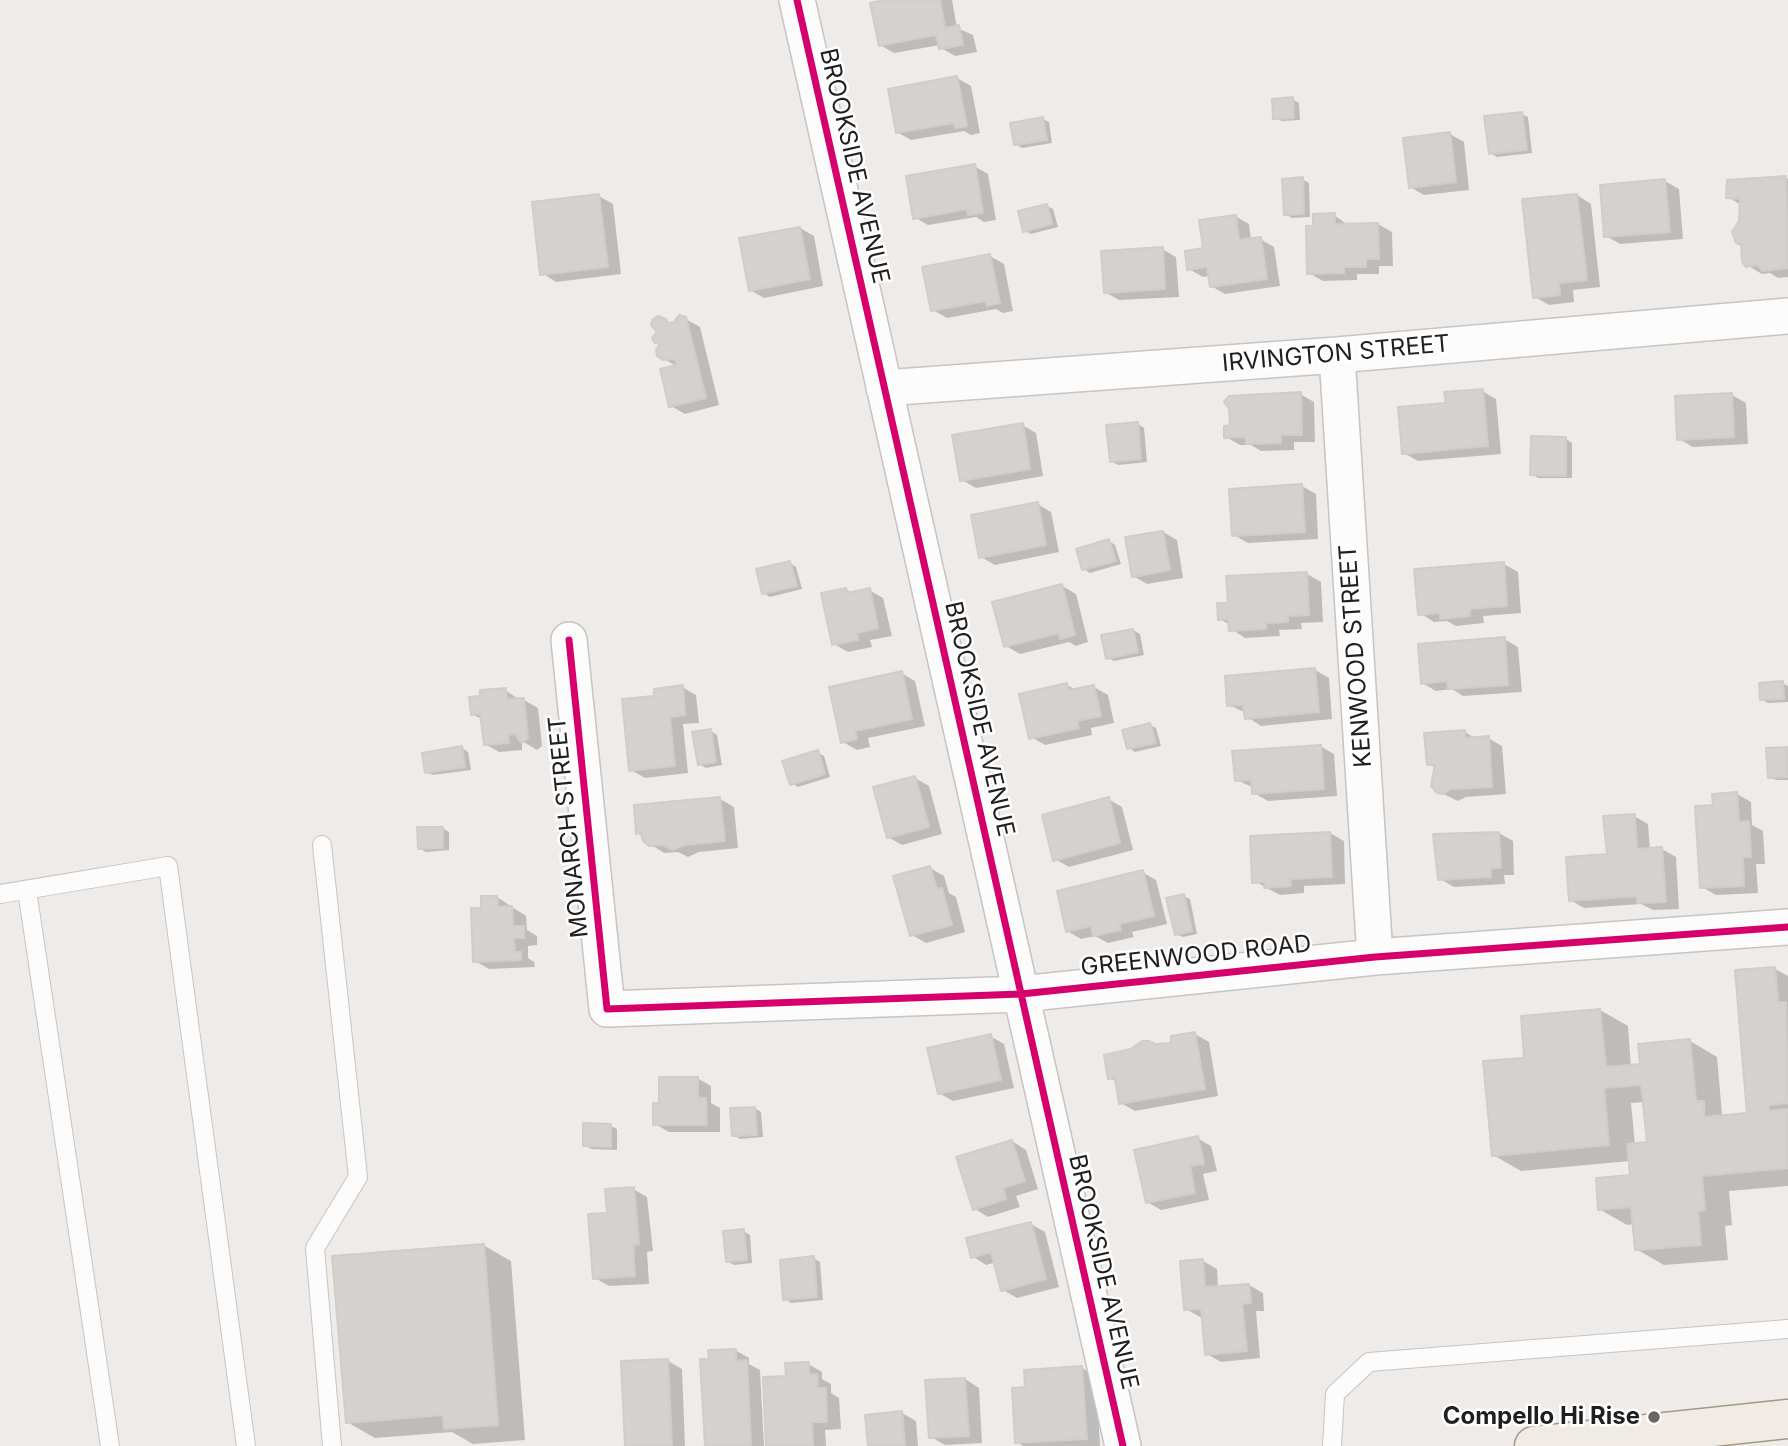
<!DOCTYPE html>
<html>
<head>
<meta charset="utf-8">
<style>
  body { margin:0 }
  canvas { display:block; background:#eeebe8 }
</style>
</head>
<body>
<canvas width="1788" height="1446"></canvas>
<script>
const ctx = document.querySelector('canvas').getContext('2d');
ctx.lineJoin = 'round';
function fillPath(path, color) {
  ctx.fillStyle = color;
  ctx.fill(path, 'evenodd');
}
function toPath(rows) {
  const path = new Path2D();
  for (const r of rows) {
    path.moveTo(r[0], r[1]);
    for (let i = 2; i < r.length; i += 2) path.lineTo(r[i], r[i + 1]);
  }
  return path;
}
function strokePath(path, color, width, dash) {
  ctx.strokeStyle = color;
  ctx.lineWidth = width;
  ctx.lineCap = dash ? 'butt' : 'round';
  ctx.setLineDash(dash || []);
  ctx.stroke(path);
}
function label(font, color, halo, rows, align = 'center') {
  ctx.font = font + ' Inter,sans-serif';
  ctx.lineWidth = 5;
  ctx.setLineDash([]);
  ctx.textBaseline = 'middle';
  ctx.strokeStyle = halo;
  ctx.fillStyle = color;
  for (const [text, x, y, turn = 0] of rows) {
    ctx.save();
    ctx.translate(x, y);
    ctx.rotate((+turn || 0) * Math.PI / 180);
    ctx.textAlign = isNaN(turn) ? turn : align;
    if (halo) ctx.strokeText(text, 0, 0);
    ctx.fillText(text, 0, 0);
    ctx.restore();
  }
}
fillPath(toPath([
  [894,0,952,0,957,28,973,35,977,52,955,56,941,48,940,45,894,53,880,45],
  [957,78,971,86,980,133,971,135,964,131,911,140,897,132],
  [1292,99,1299,103,1300,120,1282,121,1275,118],
  [1522,114,1528,117,1532,153,1497,157,1490,153],
  [1043,119,1049,122,1052,143,1022,148,1015,144],
  [1450,134,1464,142,1469,190,1424,195,1410,187],
  [974,166,988,174,996,220,984,222,976,217,928,225,914,217],
  [1786,178,1788,179,1788,277,1778,278,1770,273,1762,274,1747,265,1743,244,1741,205,1728,197],
  [1302,179,1309,183,1310,217,1292,218,1285,214],
  [1665,181,1679,189,1683,239,1620,244,1606,236],
  [1577,195,1591,204,1600,287,1573,290,1574,302,1549,305,1535,297],
  [599,196,613,204,621,274,556,282,542,273],
  [1047,206,1053,209,1058,227,1031,234,1025,231],
  [1334,215,1348,225,1378,224,1392,232,1393,266,1379,266,1379,274,1357,274,1357,280,1323,281,1309,273,1315,228],
  [1235,216,1249,224,1251,240,1260,239,1274,247,1280,286,1225,294,1211,286,1210,276,1203,277,1189,269],
  [800,228,814,236,823,286,764,298,750,290],
  [1162,249,1176,257,1179,297,1119,300,1105,292],
  [990,256,1004,264,1013,311,1003,313,996,309,947,318,933,310],
  [682,317,700,327,719,405,685,414,671,406,678,367,664,359,661,345,656,342,662,318,673,324],
  [1482,391,1496,399,1501,454,1418,461,1404,453,1448,404],
  [1300,394,1314,402,1315,442,1294,442,1294,450,1261,451,1251,445,1240,445,1226,437],
  [1732,395,1746,403,1748,444,1693,447,1679,439],
  [1138,424,1144,428,1147,462,1118,465,1111,461],
  [1022,425,1036,433,1043,476,976,488,962,480],
  [1566,439,1572,443,1572,478,1538,478,1532,474],
  [1302,486,1316,494,1318,539,1248,543,1234,535],
  [1037,504,1051,512,1059,552,995,565,981,557],
  [1163,532,1177,540,1183,578,1147,584,1133,576],
  [1109,541,1115,545,1121,564,1090,573,1084,569],
  [790,563,796,567,802,589,770,597,763,593],
  [1504,564,1518,572,1521,613,1483,616,1484,623,1456,626,1447,621,1434,622,1420,613],
  [1307,574,1321,582,1323,622,1301,623,1302,629,1279,630,1280,636,1245,638,1231,629,1230,625,1220,619,1230,604],
  [1062,586,1076,594,1088,642,1076,646,1069,642,1020,654,1006,646],
  [846,589,853,594,869,590,883,598,892,636,870,640,872,647,848,652,834,644],
  [1133,630,1140,634,1144,655,1114,661,1108,658],
  [1504,639,1518,647,1522,692,1463,696,1452,689,1436,691,1422,683],
  [1315,670,1329,678,1332,719,1261,726,1247,717,1246,713,1229,705],
  [901,673,915,681,925,726,868,738,870,747,857,750,843,742],
  [1782,683,1788,686,1788,702,1768,703,1761,699],
  [1067,685,1076,690,1094,687,1108,695,1114,723,1091,728,1092,735,1045,745,1031,737],
  [682,687,696,695,699,723,683,724,688,773,645,778,631,770,656,697],
  [505,690,520,700,524,700,538,708,542,746,537,750,522,741,522,750,499,752,485,744,483,720,472,714,482,697],
  [1150,725,1156,728,1161,746,1135,752,1129,748],
  [711,731,717,735,722,765,706,768,699,764],
  [1465,732,1476,739,1488,738,1502,746,1506,794,1466,797,1458,801,1439,792,1436,768,1428,764],
  [1320,746,1334,754,1337,796,1268,801,1254,793,1254,788,1237,780],
  [462,748,468,752,471,770,433,775,426,772],
  [1788,749,1788,780,1776,780,1769,777],
  [817,752,824,756,830,777,798,787,791,783],
  [915,778,929,786,942,834,902,845,888,837],
  [1737,794,1751,802,1752,825,1763,831,1765,864,1756,864,1758,893,1716,895,1702,887,1714,807],
  [720,799,734,807,738,848,699,852,688,857,678,852,664,853,650,844,638,833],
  [1108,799,1122,807,1133,850,1069,867,1055,859],
  [1634,816,1648,824,1650,850,1662,849,1676,857,1679,909,1653,910,1641,904,1584,908,1570,900,1608,856],
  [442,828,449,832,449,850,426,852,419,848],
  [1330,833,1344,841,1345,884,1304,886,1304,893,1280,895,1254,881],
  [1499,833,1513,841,1514,875,1504,875,1505,884,1454,887,1440,879],
  [930,868,944,876,949,893,956,897,965,932,926,943,912,935],
  [1142,872,1156,880,1167,924,1132,932,1134,937,1108,943,1095,936,1081,939,1067,931],
  [1183,896,1190,899,1197,934,1183,937,1176,934],
  [497,897,526,916,527,930,537,936,537,945,528,946,528,958,534,962,535,967,489,969,475,961,483,910],
  [1775,969,1788,976,1788,1186,1729,1191,1732,1225,1725,1226,1728,1260,1664,1265,1636,1249,1634,1224,1627,1225,1599,1209,1631,1177,1630,1161,1521,1171,1493,1155,1526,1059,1600,1010,1628,1026,1631,1067,1642,1066,1690,1041,1717,1057,1722,1114,1727,1117,1749,1115],
  [1645,1102,1649,1143,1635,1145,1631,1103],
  [1195,1034,1209,1042,1218,1096,1135,1111,1121,1103,1117,1082,1109,1078,1132,1051,1173,1044],
  [990,1036,1004,1044,1014,1088,953,1101,939,1093],
  [697,1078,711,1086,711,1103,720,1108,720,1132,669,1132,655,1124,661,1105],
  [755,1108,761,1112,763,1137,740,1139,734,1135],
  [611,1126,617,1129,617,1150,591,1149,585,1145],
  [1197,1138,1211,1146,1217,1171,1203,1174,1209,1200,1161,1210,1147,1202],
  [1012,1141,1026,1150,1038,1189,1016,1196,1020,1207,988,1217,975,1209],
  [633,1189,647,1197,653,1251,647,1252,649,1284,609,1286,595,1278],
  [1031,1224,1045,1232,1059,1287,1017,1298,1003,1290,996,1262,986,1265,972,1256],
  [743,1231,750,1235,752,1263,734,1265,727,1261],
  [483,1245,511,1261,525,1440,473,1444,452,1432,375,1438,347,1422],
  [813,1258,820,1262,823,1300,791,1303,785,1299],
  [1203,1261,1217,1269,1218,1288,1249,1285,1263,1293,1264,1311,1256,1311,1260,1358,1221,1362,1207,1354,1204,1317,1200,1317,1186,1309],
  [735,1350,749,1358,749,1364,760,1370,764,1446,707,1446,711,1361],
  [668,1361,682,1369,685,1446,626,1446],
  [808,1364,822,1372,822,1379,831,1384,831,1393,839,1398,841,1429,825,1430,826,1446,768,1446,788,1377],
  [1082,1368,1096,1376,1100,1446,1023,1446,1017,1442,1027,1389],
  [965,1379,979,1388,982,1443,945,1445,931,1437],
  [902,1413,916,1421,918,1446,869,1446]
]), '#0003');
const building = toPath([
  [884,0,940,0,945,28,959,25,963,45,939,49,936,35,879,46,870,3,884,0],
  [957,76,967,126,955,128,954,123,896,133,888,89,957,76],
  [1293,97,1294,118,1273,119,1272,99,1293,97],
  [1522,112,1527,150,1489,154,1484,116,1522,112],
  [1043,117,1047,140,1014,145,1010,123,1043,117],
  [1450,132,1456,182,1409,188,1403,138,1450,132],
  [975,164,983,213,968,215,967,209,913,219,906,176,975,164],
  [1786,176,1788,268,1762,271,1758,265,1746,267,1742,262,1741,245,1736,243,1732,232,1739,221,1740,199,1726,198,1727,180,1786,176],
  [1303,177,1304,214,1284,215,1282,179,1303,177],
  [1665,179,1670,232,1604,237,1600,185,1665,179],
  [599,194,608,267,540,275,532,202,599,194],
  [1577,194,1587,280,1559,283,1560,295,1533,298,1522,199,1577,194],
  [1047,204,1052,224,1023,232,1018,211,1047,204],
  [1335,213,1335,224,1378,223,1379,259,1366,259,1366,267,1344,267,1344,273,1307,274,1306,226,1313,226,1313,214,1335,213],
  [1236,215,1239,240,1261,237,1267,279,1210,287,1207,267,1187,270,1185,251,1203,248,1199,220,1236,215],
  [800,227,810,279,749,291,739,238,800,227],
  [1163,247,1165,289,1104,293,1101,251,1163,247],
  [990,254,1000,303,987,306,986,301,931,311,922,267,990,254],
  [679,315,686,317,706,398,669,407,660,369,677,365,675,359,663,360,657,356,656,350,660,344,655,343,652,338,657,332,651,325,652,320,658,316,666,319,668,323,674,322,679,315],
  [1483,389,1488,446,1402,454,1398,407,1446,403,1444,392,1483,389],
  [1301,392,1302,435,1281,435,1281,443,1246,444,1246,437,1224,438,1224,426,1230,425,1229,408,1224,402,1229,396,1301,392],
  [1732,393,1734,437,1677,440,1675,396,1732,393],
  [1138,422,1141,459,1110,462,1106,425,1138,422],
  [1023,423,1030,469,960,481,952,435,1023,423],
  [1531,436,1566,437,1566,476,1530,475,1531,436],
  [1302,484,1305,532,1232,536,1229,489,1302,484],
  [1038,502,1046,545,979,558,971,515,1038,502],
  [1163,531,1170,570,1132,577,1125,537,1163,531],
  [1109,539,1116,561,1082,570,1076,549,1109,539],
  [790,561,797,586,762,594,756,569,790,561],
  [1504,562,1507,606,1470,609,1470,616,1440,619,1440,613,1418,615,1414,569,1504,562],
  [1307,572,1309,615,1288,616,1288,622,1266,623,1266,629,1229,631,1228,619,1218,620,1217,603,1228,603,1226,576,1307,572],
  [1062,584,1075,635,1060,639,1059,633,1004,647,992,602,1062,584],
  [846,588,847,593,870,588,878,628,857,633,858,640,832,645,821,593,846,588],
  [1133,629,1138,652,1106,659,1101,635,1133,629],
  [1505,637,1508,685,1448,689,1447,681,1421,684,1418,644,1505,637],
  [1315,668,1319,712,1245,719,1243,705,1227,706,1225,676,1315,668],
  [902,671,912,719,855,731,857,739,841,743,829,687,902,671],
  [1783,681,1784,699,1760,700,1759,683,1783,681],
  [1067,683,1069,690,1094,685,1101,716,1077,721,1079,728,1029,739,1019,694,1067,683],
  [683,685,685,715,670,717,675,766,629,771,622,699,654,696,654,689,683,685],
  [506,688,507,699,524,698,528,738,522,743,517,738,518,734,508,735,509,743,484,745,480,714,471,715,469,697,480,696,480,690,506,688],
  [1150,723,1156,743,1127,749,1122,730,1150,723],
  [711,729,716,762,698,765,692,732,711,729],
  [1465,730,1465,738,1489,736,1492,787,1451,789,1443,794,1437,793,1431,786,1435,764,1427,765,1424,733,1465,730],
  [1321,745,1324,789,1252,794,1251,780,1235,781,1232,751,1321,745],
  [462,746,465,767,425,773,422,753,462,746],
  [1788,747,1788,777,1768,778,1766,748,1788,747],
  [818,750,825,774,790,785,782,761,818,750],
  [915,776,929,827,887,838,873,787,915,776],
  [1737,792,1739,822,1749,821,1751,857,1743,857,1744,886,1700,888,1695,806,1713,805,1712,794,1737,792],
  [720,797,725,841,684,845,673,850,662,845,649,846,643,841,641,833,636,834,634,805,720,797],
  [1109,797,1120,843,1053,861,1042,815,1109,797],
  [1635,814,1637,849,1662,847,1666,902,1637,903,1637,896,1569,901,1566,857,1607,854,1603,816,1635,814],
  [417,827,443,827,443,848,418,849,417,827],
  [1330,832,1332,877,1290,879,1291,886,1264,888,1265,882,1252,883,1250,836,1330,832],
  [1499,832,1501,868,1491,868,1491,877,1438,880,1433,834,1499,832],
  [930,866,937,889,942,888,952,925,910,936,893,876,930,866],
  [1143,870,1154,916,1119,924,1121,930,1093,936,1091,926,1066,932,1057,891,1143,870],
  [1184,894,1192,931,1175,935,1166,898,1184,894],
  [481,896,497,896,498,907,512,906,513,926,524,926,524,938,514,938,515,952,521,952,521,960,473,962,471,908,481,908,481,896],
  [1775,967,1778,1002,1786,1002,1788,1103,1768,1105,1769,1111,1788,1109,1788,1168,1702,1176,1705,1210,1698,1211,1701,1245,1635,1250,1631,1207,1598,1210,1596,1178,1630,1175,1627,1144,1647,1142,1641,1085,1604,1088,1609,1145,1492,1156,1483,1061,1524,1058,1521,1016,1600,1009,1606,1067,1640,1064,1638,1044,1690,1039,1696,1101,1704,1101,1704,1117,1747,1113,1735,970,1775,967],
  [1195,1032,1205,1089,1119,1104,1115,1078,1108,1079,1104,1055,1131,1049,1142,1041,1149,1041,1155,1044,1171,1043,1171,1036,1195,1032],
  [991,1034,1001,1080,938,1094,927,1048,991,1034],
  [659,1077,698,1077,698,1098,706,1098,707,1125,653,1125,653,1103,659,1103,659,1077],
  [755,1107,757,1135,732,1136,730,1108,755,1107],
  [583,1123,611,1124,611,1147,583,1146,583,1123],
  [1198,1136,1204,1164,1190,1166,1195,1193,1146,1203,1134,1150,1198,1136],
  [1012,1140,1025,1181,1003,1188,1006,1199,973,1210,956,1157,1012,1140],
  [634,1187,639,1244,633,1245,635,1276,593,1279,588,1214,607,1213,605,1189,634,1187],
  [1031,1222,1046,1279,1001,1291,991,1252,971,1258,966,1238,1031,1222],
  [744,1229,747,1260,726,1262,723,1231,744,1229],
  [484,1244,498,1425,444,1429,443,1415,346,1423,332,1256,484,1244],
  [814,1256,817,1297,783,1300,780,1260,814,1256],
  [1203,1259,1205,1287,1249,1284,1251,1303,1242,1304,1247,1351,1205,1355,1201,1309,1184,1310,1180,1261,1203,1259],
  [736,1349,736,1361,747,1360,751,1445,705,1446,700,1359,709,1359,708,1350,736,1349],
  [668,1359,672,1446,625,1446,621,1361,668,1359],
  [809,1362,809,1374,817,1374,818,1388,826,1388,827,1422,812,1422,813,1446,766,1446,763,1377,786,1376,785,1363,809,1362],
  [1082,1366,1087,1439,1015,1443,1012,1388,1025,1387,1024,1370,1082,1366],
  [965,1378,969,1436,929,1438,925,1380,965,1378],
  [902,1411,905,1446,868,1446,865,1415,902,1411]
]);
fillPath(building, '#d5d1cf');
strokePath(building, '#d1cdc9', 2);
const service = toPath([
  [322,845,358,1177,315,1248,332,1446],
  [27,890,110,1446],
  [0,894,168,866,246,1446],
  [1332,1446,1335,1394,1369,1362,1788,1329]
]);
const minor = toPath([
  [797,0,1123,1446],
  [1337,355,1375,957],
  [884,388,1337,355,1788,316],
  [569,640,607,1009,1021,994,1375,957,1788,927]
]);
const primary = toPath([
  [1534,1446,1788,1419]
]);
strokePath(service, '#c6c5c4', 20);
strokePath(minor, '#c6c5c4', 38);
strokePath(primary, '#a59784', 41);
strokePath(service, '#fcfcfc', 18);
strokePath(minor, '#fcfcfc', 35);
strokePath(primary, '#f1ebe5', 38);
strokePath(toPath([
  [797,0,1123,1446],
  [569,640,607,1009,1021,994,1375,957,1788,927]
]), '#d6006c', 7);
for (const [x, y, r, color] of [
  [1654,1417,7,"#676665"]
]) {
  const dot = new Path2D();
  dot.arc(x, y, r, 0, 2 * Math.PI);
  ctx.fillStyle = color;
  ctx.fill(dot);
  strokePath(dot, '#fff', 2.5);
}
label('24px', '#1f1f1f', '#fff', [
  ["BROOKSIDE AVENUE",854,166,77],
  ["IRVINGTON STREET",1336,354,-5],
  ["KENWOOD STREET",1356,656,-94],
  ["BROOKSIDE AVENUE",979,719,77],
  ["MONARCH STREET",569,827,-96],
  ["GREENWOOD ROAD",1196,956,-6],
  ["BROOKSIDE AVENUE",1103,1272,77]
]);
label('bold 24px', '#1f1f1f', '#fff', [
  ["Compello Hi Rise",1640,1417]
], 'right');
</script>
</body>
</html>
